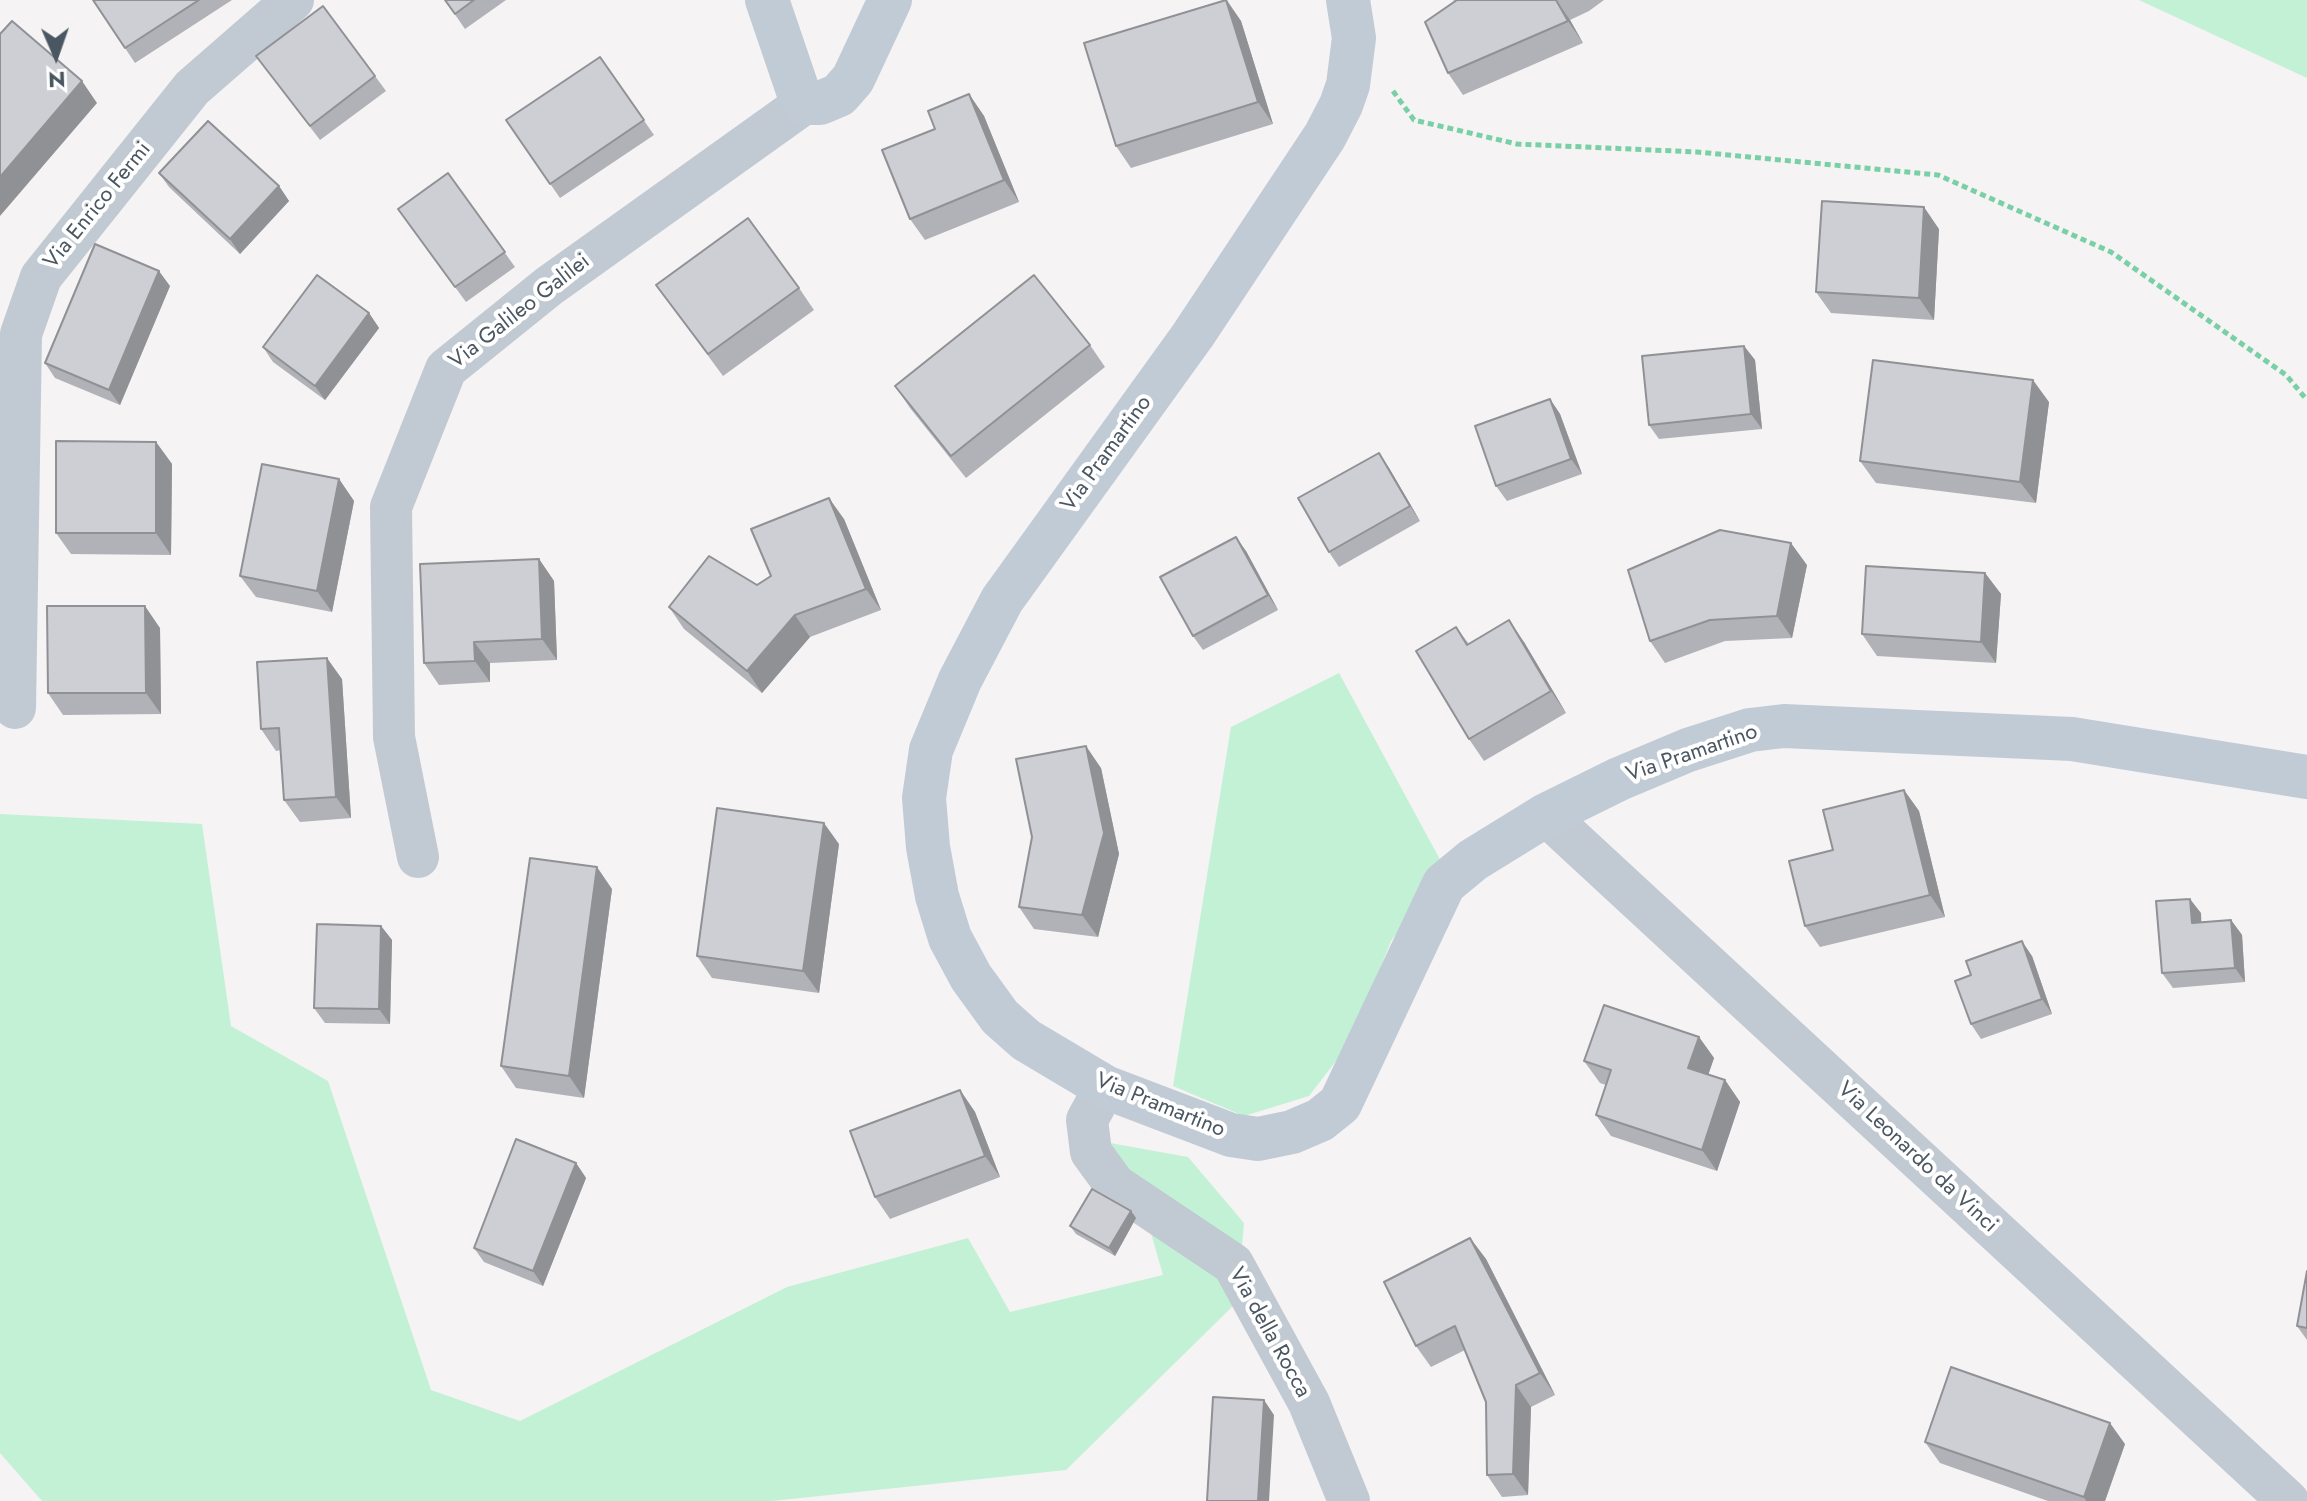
<!DOCTYPE html>
<html>
<head>
<meta charset="utf-8">
<style>
  body { margin:0 }
  #map { position:relative; width:2307px; height:1501px; overflow:hidden; background:#f5f3f3; font-family:Jost,sans-serif }
  canvas { display:block }
  .north { position:absolute; left:16px; top:16px; width:80px; height:80px; -webkit-text-stroke:6px #fff; paint-order:stroke; rotate:178deg; font-size:22px; font-weight:700; line-height:32px; text-align:center; color:#4a5661 }
  .north::after { content:''; display:block; margin:auto; width:28px; height:36px; background:#4a5661; clip-path:polygon(50% 0,100% 100%,50% 72%,0 100%) }
</style>
</head>
<body>
<div id="map">
<canvas width="2307" height="1501"></canvas>
<div class="north">N</div>
</div>
<script>
const ctx = document.querySelector('canvas').getContext('2d');
ctx.lineJoin = 'round';
function fillPath(path, color) {
  ctx.fillStyle = color;
  ctx.fill(path, 'evenodd');
}
function toPath(rows) {
  const path = new Path2D();
  for (const r of rows) {
    path.moveTo(r[0], r[1]);
    for (let i = 2; i < r.length; i += 2) path.lineTo(r[i], r[i + 1]);
  }
  return path;
}
function strokePath(path, color, width, dash) {
  ctx.strokeStyle = color;
  ctx.lineWidth = width;
  ctx.lineCap = dash ? 'butt' : 'round';
  ctx.setLineDash(dash || []);
  ctx.stroke(path);
}
function label(font, color, halo, rows, align = 'center') {
  ctx.font = font + ' Jost,sans-serif';
  ctx.lineWidth = 8;
  ctx.setLineDash([]);
  ctx.textBaseline = 'middle';
  ctx.strokeStyle = halo;
  ctx.fillStyle = color;
  for (const [text, x, y, turn = 0] of rows) {
    ctx.save();
    ctx.translate(x, y);
    ctx.rotate((+turn || 0) * Math.PI / 180);
    ctx.textAlign = isNaN(turn) ? turn : align;
    if (halo) ctx.strokeText(text, 0, 0);
    ctx.fillText(text, 0, 0);
    ctx.restore();
  }
}
fillPath(toPath([
  [2139,0,2307,0,2307,78],
  [1339,673,1444,867,1391,941,1349,1044,1309,1096,1244,1116,1173,1086,1231,727],
  [0,814,202,824,231,1026,328,1081,431,1390,520,1421,787,1287,968,1238,1010,1312,1163,1275,1149,1226,1071,1136,1188,1157,1244,1223,1237,1302,1066,1470,772,1501,42,1501,0,1453]
]), '#c3f1d5');
strokePath(toPath([
  [1393,91,1414,120,1517,144,1697,152,1938,175,2111,252,2286,375,2307,400]
]), '#7ad0a6', 5, [6, 4]);
strokePath(toPath([
  [15,708,21,334,41,277,192,88,293,0],
  [1546,815,2288,1501],
  [418,857,394,737,391,507,446,369,549,286,805,103],
  [1105,1087,1087,1120,1091,1152,1115,1185,1233,1264,1309,1403,1349,1501]
]), '#c1cad2', 42);
strokePath(toPath([
  [767,0,798,91,805,103,820,103,839,95,853,79,890,0],
  [1348,0,1354,38,1348,85,1341,105,1325,136,1193,335,1002,600,960,680,931,750,924,798,928,847,937,896,950,938,971,977,1000,1017,1026,1040,1105,1087,1231,1135,1258,1139,1292,1132,1320,1120,1340,1104,1444,884,1473,860,1546,815,1619,779,1688,750,1750,730,1784,726,2072,739,2307,777]
]), '#c1cbd6', 44);
fillPath(toPath([
  [93,0,232,0,135,63],
  [445,0,506,0,465,29],
  [1227,0,1241,21,1273,124,1131,168,1116,146],
  [1452,0,1604,0,1589,11,1570,20,1583,43,1463,95,1448,73,1456,1],
  [256,56,375,76,386,91,320,140],
  [600,57,654,135,560,198,506,120],
  [969,94,984,116,1019,202,925,240,910,219,935,129],
  [159,173,279,186,289,201,240,254,169,187],
  [448,173,515,267,466,302,398,209],
  [1939,229,1934,320,1831,313,1816,292],
  [656,285,799,288,814,310,723,376],
  [170,286,120,405,55,378,45,363],
  [369,313,379,328,325,400,273,362,263,347],
  [1090,345,1105,367,966,478,910,408,895,386],
  [1744,346,1755,360,1762,429,1659,439,1649,425],
  [1550,399,1560,414,1582,474,1507,501,1496,486],
  [2049,402,2036,503,1876,483,1860,461],
  [156,442,172,464,171,555,71,554,56,533],
  [1379,453,1389,468,1420,521,1339,567,1329,552],
  [339,479,354,501,332,612,256,597,240,576],
  [844,519,881,610,810,637,762,693,684,629,669,607,757,585,771,576],
  [1246,551,1278,610,1203,650,1193,636],
  [539,559,554,581,557,660,490,663,490,682,439,685,424,663],
  [1807,565,1792,638,1725,641,1665,663,1650,641],
  [1985,573,2001,594,1996,663,1877,656,1862,634],
  [1456,627,1469,644,1524,642,1566,713,1484,761,1469,739],
  [160,628,161,714,63,715,48,693],
  [342,679,351,818,300,822,284,800,281,750,276,751,261,729],
  [1101,768,1119,854,1098,937,1034,929,1019,907],
  [1904,790,1919,811,1945,917,1820,947,1805,926,1833,850],
  [839,844,819,993,712,978,697,956],
  [612,889,584,1098,516,1088,501,1066],
  [2201,913,2201,922,2231,920,2242,935,2245,982,2173,988,2162,973],
  [381,926,392,940,390,1024,325,1023,314,1008],
  [2032,956,2052,1014,1981,1039,1971,1024],
  [1699,1037,1714,1058,1708,1075,1725,1080,1740,1102,1717,1171,1611,1136,1596,1115,1606,1085,1600,1083,1584,1061],
  [960,1090,975,1112,1000,1177,890,1219,875,1197],
  [576,1163,586,1178,543,1286,484,1262,474,1248],
  [1131,1211,1136,1218,1115,1256,1076,1234,1070,1226],
  [1470,1238,1486,1259,1555,1395,1531,1407,1528,1495,1502,1497,1487,1475,1486,1402,1465,1350,1431,1367,1416,1346],
  [2307,1271,2307,1340,2297,1326],
  [1925,1442,2125,1444,2105,1501,2048,1501,1940,1463]
]), '#b0b2b7');
fillPath(toPath([
  [1226,0,1241,21,1273,124,1258,102],
  [1556,0,1570,20,1583,43,1568,21],
  [82,81,97,103,0,216,0,177],
  [969,94,984,116,1019,202,1004,180],
  [279,186,289,201,240,254,230,239],
  [1924,207,1939,229,1934,320,1919,298],
  [159,271,170,286,120,405,109,390],
  [369,313,379,328,325,400,315,386],
  [1744,346,1755,360,1762,429,1751,414],
  [2033,380,2049,402,2036,503,2020,482],
  [1550,399,1560,414,1582,474,1571,459],
  [156,442,172,464,171,555,156,533],
  [1379,453,1389,468,1420,521,1410,506],
  [339,479,354,501,332,612,317,591],
  [829,498,844,519,881,610,866,589],
  [1236,537,1246,551,1278,610,1268,595],
  [1791,543,1807,565,1792,638,1777,616],
  [539,559,554,581,557,660,542,639],
  [1985,573,2001,594,1996,663,1981,642],
  [145,606,160,628,161,714,146,693],
  [795,615,810,637,762,693,747,671],
  [1509,620,1524,642,1566,713,1551,691],
  [474,642,490,663,490,682,475,661],
  [327,658,342,679,351,818,336,797],
  [1086,746,1101,768,1119,854,1098,937,1082,915],
  [1904,790,1919,811,1945,917,1930,895],
  [824,823,839,844,819,993,803,971],
  [597,867,612,889,584,1098,569,1076],
  [2190,899,2201,913,2202,938,2192,923],
  [2231,920,2242,935,2245,982,2235,968],
  [381,926,392,940,390,1024,379,1009],
  [2022,941,2032,956,2052,1014,2042,999],
  [1699,1037,1714,1058,1703,1090,1688,1068],
  [1725,1080,1740,1102,1717,1171,1702,1150],
  [960,1090,975,1112,1000,1177,985,1156],
  [576,1163,586,1178,543,1286,533,1271],
  [1131,1211,1136,1218,1115,1256,1109,1248],
  [1470,1238,1486,1259,1555,1395,1540,1373],
  [1516,1385,1531,1407,1528,1495,1513,1474],
  [1264,1400,1274,1415,1269,1501,1258,1501],
  [2110,1423,2125,1444,2105,1501,2086,1501,2084,1497]
]), '#909195');
const building = toPath([
  [93,0,199,0,125,48,93,0],
  [445,0,474,0,455,14,445,0],
  [1226,0,1258,102,1116,146,1084,43,1226,0],
  [1457,0,1556,0,1568,21,1448,73,1425,22,1457,0],
  [323,6,375,76,310,126,256,56,323,6],
  [12,21,82,81,0,177,0,34,12,21],
  [600,57,644,120,550,184,506,120,600,57],
  [969,94,1004,180,910,219,882,150,935,129,928,111,969,94],
  [208,121,279,186,230,239,159,173,208,121],
  [448,173,505,252,455,287,398,209,448,173],
  [1822,201,1924,207,1919,298,1816,292,1822,201],
  [748,218,799,288,708,354,656,285,748,218],
  [95,244,159,271,109,390,45,363,95,244],
  [317,275,369,313,315,386,263,347,317,275],
  [1034,275,1090,345,951,456,895,386,1034,275],
  [1744,346,1751,414,1649,425,1642,356,1744,346],
  [1873,360,2033,380,2020,482,1860,461,1873,360],
  [1550,399,1571,459,1496,486,1475,426,1550,399],
  [56,441,156,442,156,533,56,533,56,441],
  [1379,453,1410,506,1329,552,1298,498,1379,453],
  [262,464,339,479,317,591,240,576,262,464],
  [829,498,866,589,795,615,747,671,669,607,709,556,757,585,771,576,751,529,829,498],
  [1720,530,1791,543,1777,616,1710,620,1650,641,1628,570,1720,530],
  [1236,537,1268,595,1193,636,1160,577,1236,537],
  [539,559,542,639,474,642,475,661,424,663,420,564,539,559],
  [1866,566,1985,573,1981,642,1862,634,1866,566],
  [47,606,145,606,146,693,48,693,47,606],
  [1509,620,1551,691,1469,739,1416,651,1456,627,1467,645,1509,620],
  [327,658,336,797,284,800,279,728,261,729,257,662,327,658],
  [1086,746,1104,833,1082,915,1019,907,1032,837,1016,759,1086,746],
  [1904,790,1930,895,1805,926,1789,861,1833,850,1823,810,1904,790],
  [717,808,824,823,803,971,697,956,717,808],
  [530,858,597,867,569,1076,501,1066,530,858],
  [2190,899,2192,923,2231,920,2235,968,2162,973,2156,901,2190,899],
  [317,924,381,926,379,1009,314,1008,317,924],
  [2022,941,2042,999,1971,1024,1955,981,1971,975,1966,961,2022,941],
  [1604,1005,1699,1037,1688,1068,1725,1080,1702,1150,1596,1115,1611,1070,1584,1061,1604,1005],
  [960,1090,985,1156,875,1197,850,1131,960,1090],
  [516,1139,576,1163,533,1271,474,1248,516,1139],
  [1092,1189,1131,1211,1109,1248,1070,1226,1092,1189],
  [1470,1238,1540,1373,1516,1385,1513,1474,1487,1475,1486,1402,1455,1326,1416,1346,1384,1282,1470,1238],
  [2307,1271,2307,1328,2297,1326,2307,1271],
  [1951,1367,2110,1423,2084,1497,1925,1442,1951,1367],
  [1213,1397,1264,1400,1258,1501,1207,1501,1213,1397]
]);
fillPath(building, '#cdcfd5');
strokePath(building, '#909195', 2);
label('22px', '#4a5661', '#fff', [
  ["Via Enrico Fermi",98,206,-51],
  ["Via Galileo Galilei",520,312,-38],
  ["Via Pramartino",1107,454,-54],
  ["Via Pramartino",1692,754,-19],
  ["Via Pramartino",1160,1106,22],
  ["Via Leonardo da Vinci",1917,1158,43],
  ["Via della Rocca",1269,1333,61]
]);
</script>
</body>
</html>
